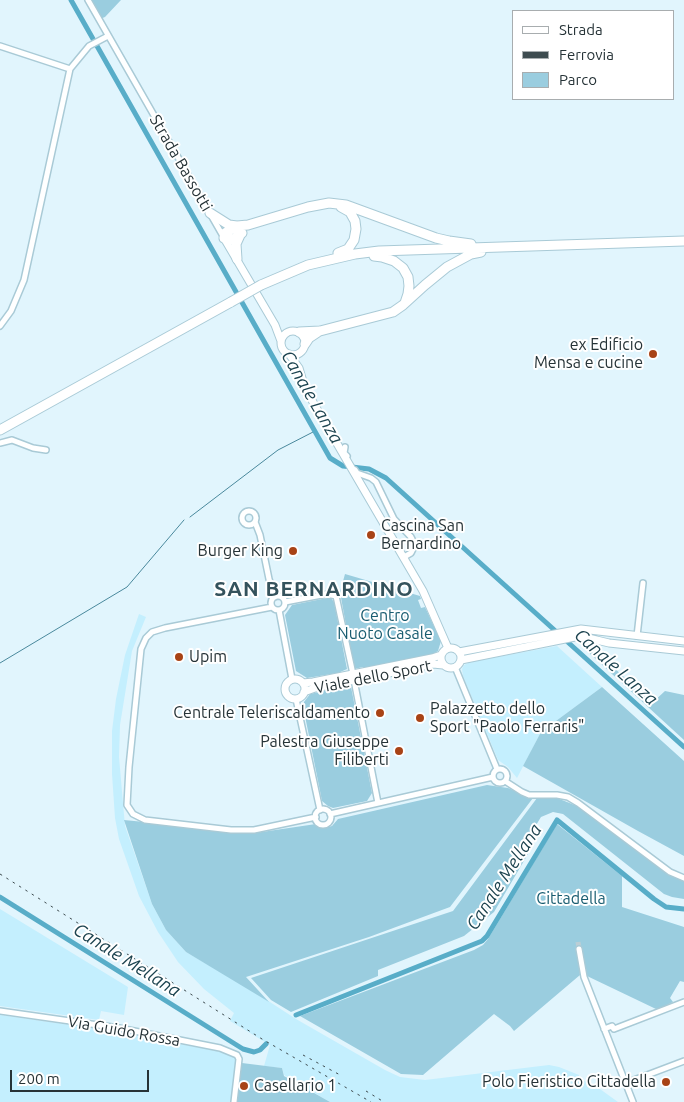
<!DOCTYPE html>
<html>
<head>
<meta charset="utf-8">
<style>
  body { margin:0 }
  #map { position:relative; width:684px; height:1102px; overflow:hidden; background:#e1f5fd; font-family:Ubuntu,sans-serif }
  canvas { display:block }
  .legend { position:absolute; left:512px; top:10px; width:162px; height:90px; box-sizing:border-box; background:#fff; border:1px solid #a8adaf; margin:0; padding:6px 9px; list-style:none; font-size:15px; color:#263337 }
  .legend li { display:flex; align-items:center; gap:10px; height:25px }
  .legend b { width:25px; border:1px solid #a8adaf }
  .scale { position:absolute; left:10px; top:1070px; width:139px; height:22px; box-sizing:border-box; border:2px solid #263337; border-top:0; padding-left:6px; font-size:15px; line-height:18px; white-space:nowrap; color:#263337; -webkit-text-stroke:4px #fff; paint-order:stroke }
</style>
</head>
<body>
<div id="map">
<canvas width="684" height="1102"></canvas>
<ul class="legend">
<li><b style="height:6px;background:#fff"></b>Strada</li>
<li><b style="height:6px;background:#3e4c50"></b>Ferrovia</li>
<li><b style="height:14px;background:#9acddf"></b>Parco</li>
</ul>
<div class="scale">200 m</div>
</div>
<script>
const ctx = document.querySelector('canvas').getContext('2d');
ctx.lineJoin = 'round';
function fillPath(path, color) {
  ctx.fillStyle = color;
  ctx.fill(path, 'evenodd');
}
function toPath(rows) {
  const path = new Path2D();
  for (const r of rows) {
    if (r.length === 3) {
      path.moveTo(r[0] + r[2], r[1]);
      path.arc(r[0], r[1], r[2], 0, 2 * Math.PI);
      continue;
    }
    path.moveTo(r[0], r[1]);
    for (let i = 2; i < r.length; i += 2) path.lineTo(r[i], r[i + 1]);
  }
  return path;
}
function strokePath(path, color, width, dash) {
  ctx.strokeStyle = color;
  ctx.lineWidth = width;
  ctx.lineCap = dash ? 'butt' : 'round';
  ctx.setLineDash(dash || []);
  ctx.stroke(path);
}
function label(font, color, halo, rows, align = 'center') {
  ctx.font = font + ' Ubuntu,sans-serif';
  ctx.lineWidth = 4;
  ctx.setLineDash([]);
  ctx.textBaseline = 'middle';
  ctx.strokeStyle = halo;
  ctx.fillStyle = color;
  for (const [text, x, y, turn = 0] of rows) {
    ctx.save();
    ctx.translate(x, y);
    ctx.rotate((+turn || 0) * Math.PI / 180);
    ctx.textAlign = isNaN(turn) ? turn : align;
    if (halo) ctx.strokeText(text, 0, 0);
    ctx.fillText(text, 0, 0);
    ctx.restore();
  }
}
fillPath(toPath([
  [139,614,146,617,132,651,120,725,119,757,125,826,152,904,166,930,186,952,250,989,296,1019,385,1070,400,1077,425,1080,549,1065,559,1067,579,1075,579,1079,593,1084,618,1102,330,1102,284,1075,282,1068,264,1066,270,1045,230,1021,234,1013,204,989,178,962,158,932,139,896,119,839,115,818,112,774,112,731,116,699,125,655],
  [557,646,602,687,541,732,517,778,508,767,498,760,463,676,462,669,464,665,470,662],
  [0,909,128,987,124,1015,101,1011,99,1020,0,1006],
  [0,1015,99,1029,217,1051,236,1057,237,1064,231,1102,0,1102]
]), '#c4effe');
fillPath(toPath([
  [90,0,121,0,105,17,100,19],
  [345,574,420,596,421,599,418,600,421,608,425,607,441,641,438,651,431,655,364,669,363,667,354,669,340,592],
  [327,598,331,598,334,602,347,669,338,673,307,678,296,671,285,615,292,605],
  [588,652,597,652,652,703,665,691,684,695,684,740],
  [341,687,351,687,372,793,367,801,333,808,328,806,322,801,303,706,304,702,310,694],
  [602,687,684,761,684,856,638,831,523,766,541,732],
  [487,785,508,788,533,798,450,907,369,937,246,977,269,1002,186,952,166,930,152,904,124,820,255,833,316,824,320,828,324,828,332,826,338,819],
  [537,798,557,798,577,806,669,874,684,881,684,899,672,897,664,894,563,814,553,812,541,817,522,848,528,854,494,912,464,936,378,970,378,976,291,1012,271,1000,251,978,453,911],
  [557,824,622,876,622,907,684,927,684,982,680,981,670,998,673,1002,661,1008,656,1009,587,976,581,949,577,949,580,975,514,1031,510,1026,494,1014,423,1075,401,1074,300,1016,474,950,483,945,488,939],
  [242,1063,282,1068,284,1076,330,1102,237,1102]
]), '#9acddf');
strokePath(toPath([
  [190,517,278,450,315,431],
  [0,663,127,587,184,520]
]), '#49889c', 1);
strokePath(toPath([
  [71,0,330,458,343,466,369,469,386,478,684,747],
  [0,897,243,1049,254,1052,260,1050,266,1044],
  [296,1015,482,941,487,936,557,820,654,899,666,907,684,909]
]), '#58adc8', 5);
strokePath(toPath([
  [578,942,579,949]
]), '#bcced5', 5, [5, 2.5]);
const street = toPath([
  [88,0,223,236],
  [0,46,70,69],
  [0,326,11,311,24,280,70,69,89,46,108,36],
  [0,443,12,440,33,448,46,450],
  [345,447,344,453,347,456],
  [355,470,357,473,371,478,376,482,394,519,411,537,414,543,413,549,411,553,404,557],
  [249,518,7],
  [255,522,260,535,269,579,275,597],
  [278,603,7],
  [285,602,327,594,336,596,353,674],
  [272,607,165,628,152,632,146,638,141,649,129,767,127,805,133,814,145,820,231,830,254,830,316,817],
  [279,610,292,679],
  [637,636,643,583],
  [455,667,497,769],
  [354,680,378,803],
  [296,699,320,810],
  [500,776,7],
  [505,781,522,792,529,795,557,795,568,797,578,803,670,872,684,878],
  [323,817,8],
  [330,814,493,777],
  [579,949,584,977,633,1102],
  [0,1011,119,1028,220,1048,237,1055,239,1059,234,1102],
  [604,1029,612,1026,614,1029,684,1002],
  [626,1083,684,1061]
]);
const secondary = toPath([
  [224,238,275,325,281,341],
  [293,343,12],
  [289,354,299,368,304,385,314,404,423,591,448,648],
  [451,658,10],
  [459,652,581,629,684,641],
  [461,660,580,636,609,643,684,651],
  [295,689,10],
  [303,683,313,682,432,658,441,655],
  [304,692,315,688,433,664,443,665]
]);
const highway = toPath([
  [210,213,229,225,237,226,248,225,308,207,329,203,346,205,436,238,449,241,471,244],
  [237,226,225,233,224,238,229,240,235,238,242,233],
  [338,253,348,249,354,240,356,229,355,221,350,212,341,207],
  [374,256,382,257,394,261,403,268,408,277,409,286,408,294,405,303],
  [237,259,236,244,241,233],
  [261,285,308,265,355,254,379,251,684,241],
  [299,332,320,331,393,312,403,305,425,285,447,267,471,254,481,252],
  [305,344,309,338,318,332],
  [0,430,231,302]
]);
strokePath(street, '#a9cad6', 8);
strokePath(secondary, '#a9cad6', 9);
strokePath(highway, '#a9cad6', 11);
strokePath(street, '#fff', 5);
strokePath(secondary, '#fff', 7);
strokePath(highway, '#fff', 9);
strokePath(toPath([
  [0,874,262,1039,371,1102],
  [303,1055,342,1076],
  [366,1091,384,1102]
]), '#3e4c50', 1, [2.5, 5]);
const highwayBridge = toPath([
  [231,302,261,285]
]);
strokePath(highwayBridge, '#a9cad6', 11, []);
strokePath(highwayBridge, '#fff', 9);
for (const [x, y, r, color] of [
  [653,354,5,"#a84316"],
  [371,535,5,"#a84316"],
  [293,551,5,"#a84316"],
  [179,657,5,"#a84316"],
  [380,713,5,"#a84316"],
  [420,718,5,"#a84316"],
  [399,751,5,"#a84316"],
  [666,1082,5,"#a84316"],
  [244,1086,5,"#a84316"]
]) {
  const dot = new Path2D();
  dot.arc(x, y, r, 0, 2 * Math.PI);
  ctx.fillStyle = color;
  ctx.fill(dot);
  strokePath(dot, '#fff', 2);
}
label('16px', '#263337', '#fff', [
  ["Strada Bassotti",181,163,60],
  ["Viale dello Sport",373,677,-11],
  ["Via Guido Rossa",124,1031,10]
]);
label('16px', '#263337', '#fff', [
  ["ex Edificio",643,345],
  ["Mensa e cucine",643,363],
  ["Cascina San",381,526,"left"],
  ["Bernardino",381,544,"left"],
  ["Burger King",283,551],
  ["Upim",189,657,"left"],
  ["Palazzetto dello",430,709,"left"],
  ["Sport \"Paolo Ferraris\"",430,727,"left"],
  ["Centrale Teleriscaldamento",370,713],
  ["Palestra Giuseppe",389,742],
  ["Filiberti",389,760],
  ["Polo Fieristico Cittadella",656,1082],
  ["Casellario 1",254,1086,"left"]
], 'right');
label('16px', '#185c70', '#fff', [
  ["Centro",385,616],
  ["Nuoto Casale",385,634],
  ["Cittadella",571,899]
]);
label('italic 18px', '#1d4450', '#fff', [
  ["Canale Lanza",312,397,60],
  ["Canale Lanza",616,667,42],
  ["Canale Mellana",504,877,-57],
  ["Canale Mellana",127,960,32]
]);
ctx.letterSpacing = '1px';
label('bold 21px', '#34525c', '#fff', [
  ["SAN BERNARDINO",314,589]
]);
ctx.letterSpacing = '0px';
</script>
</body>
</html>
